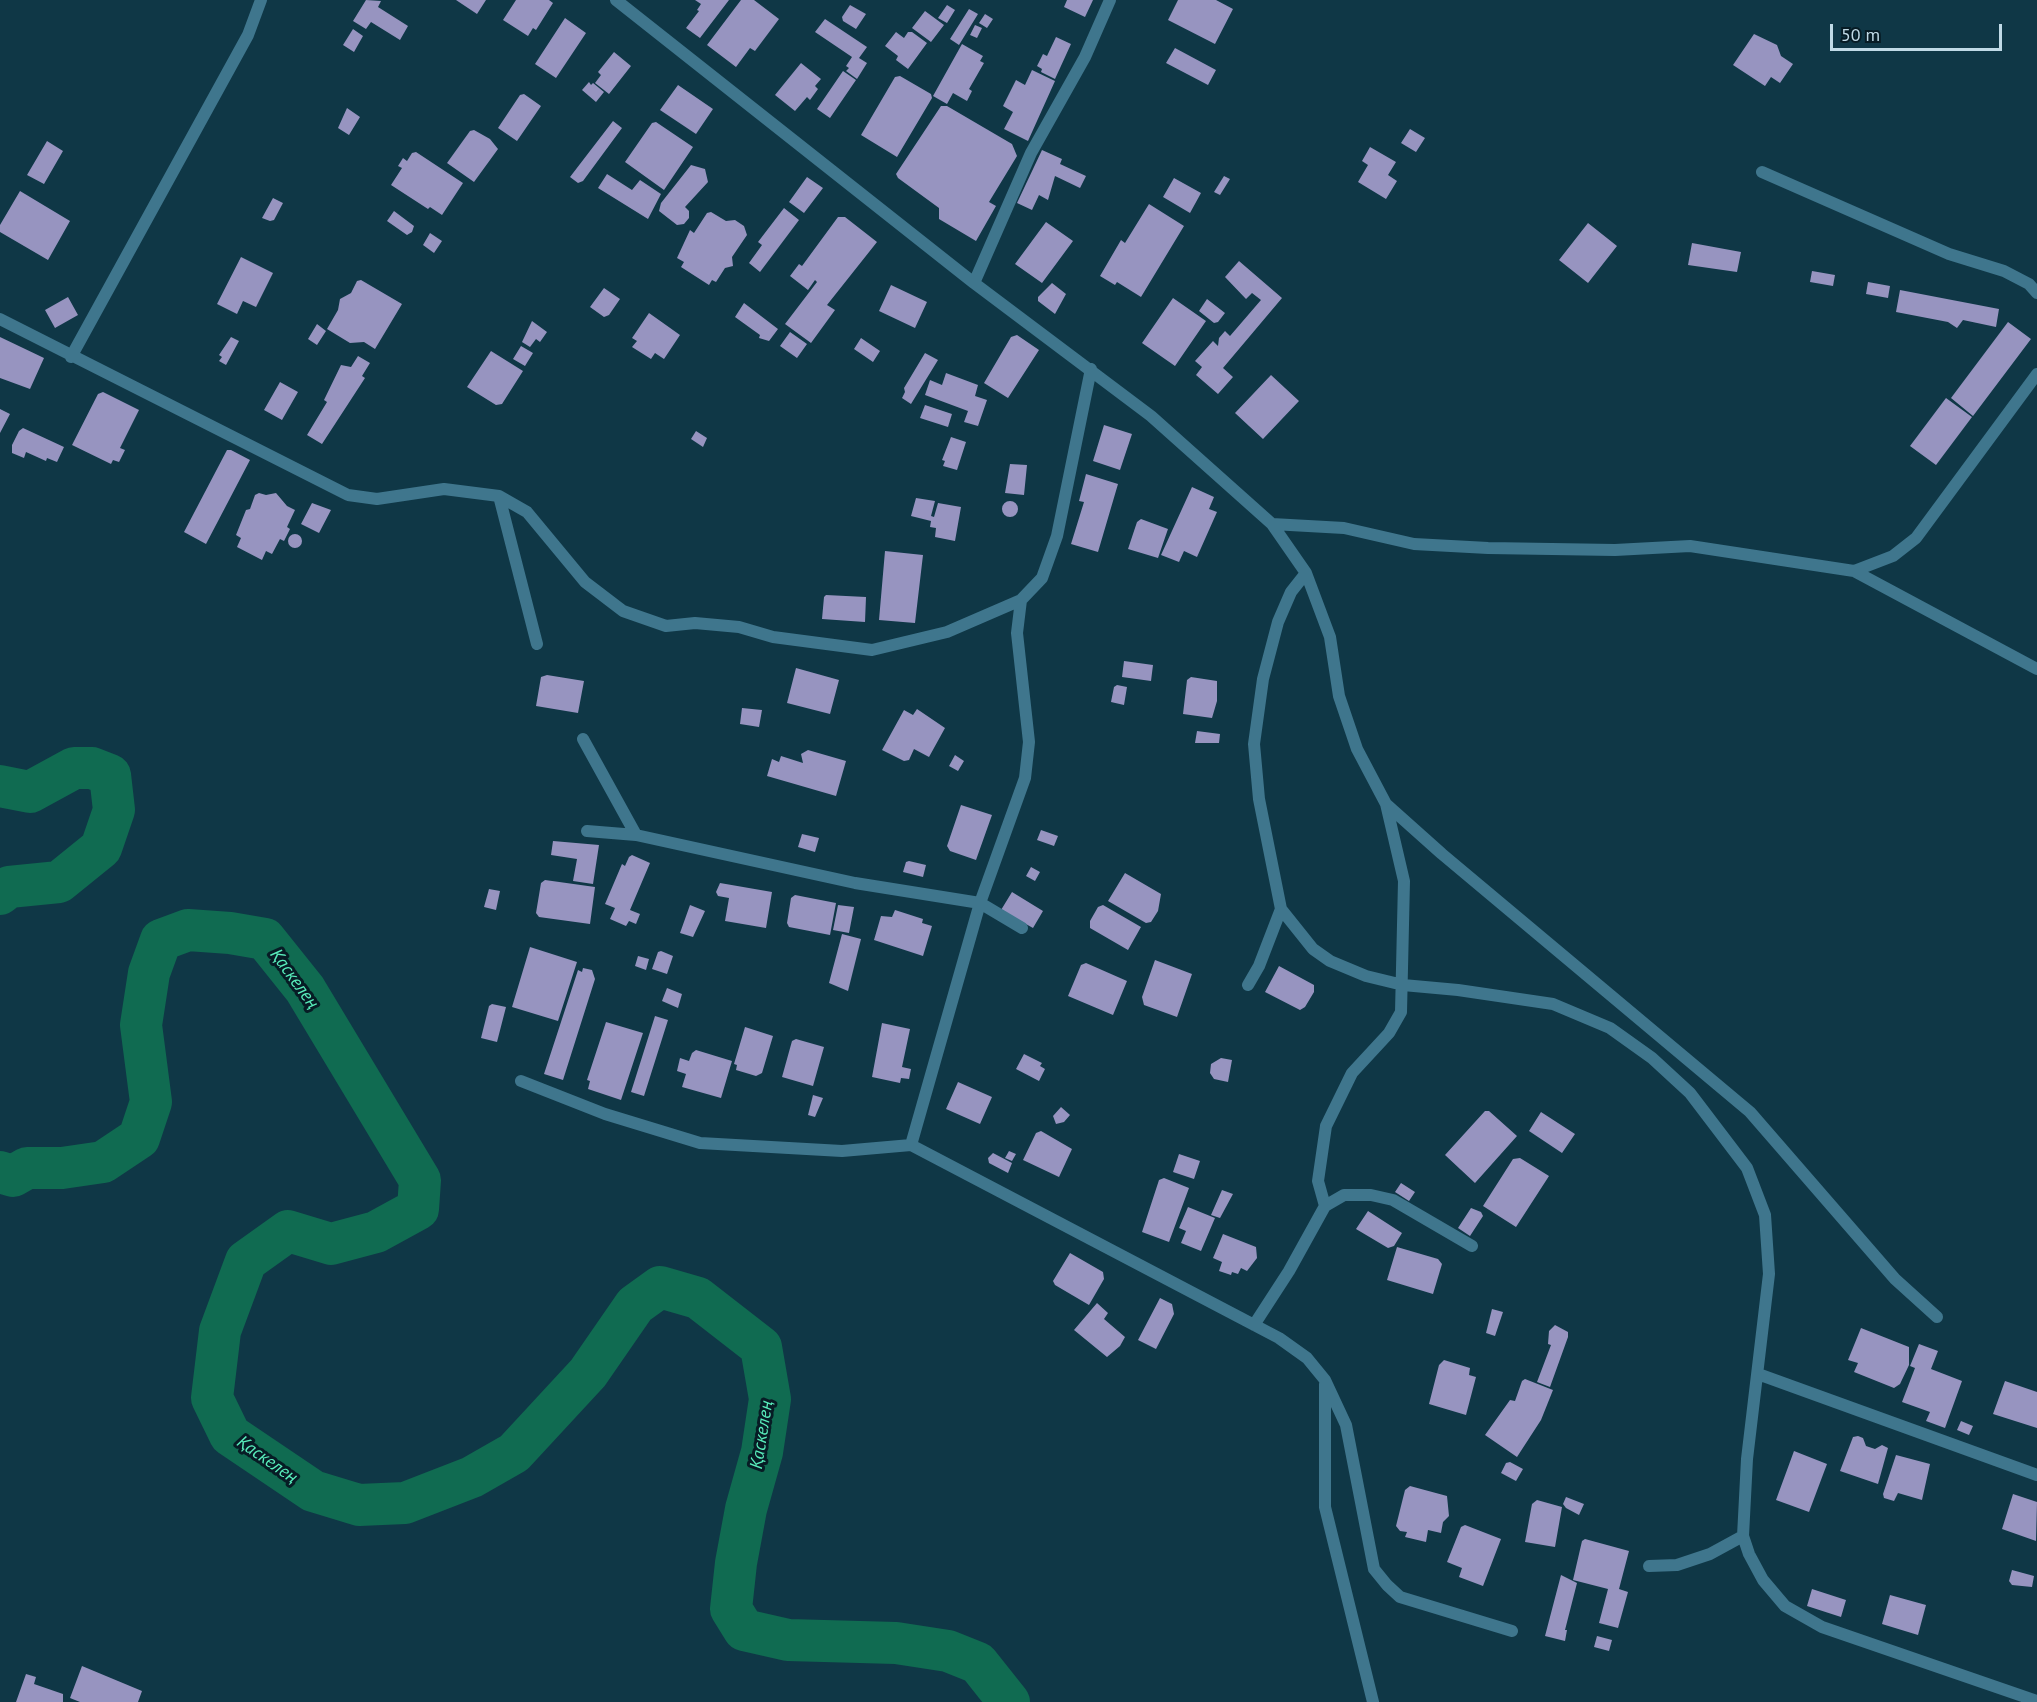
<!DOCTYPE html>
<html>
<head>
<meta charset="utf-8">
<style>
  body { margin:0 }
  #map { position:relative; width:2037px; height:1702px; overflow:hidden; background:#0f3746; font-family:"PT Sans",sans-serif }
  canvas { display:block }
  .scale { position:absolute; left:1830px; top:24px; width:172px; height:27px; box-sizing:border-box; border:3px solid #c0dae6; border-top:0; padding-left:8px; font-size:18px; line-height:21px; white-space:nowrap; color:#c0dae6; -webkit-text-stroke:4px #071c25; paint-order:stroke }
</style>
</head>
<body>
<div id="map">
<canvas width="2037" height="1702"></canvas>
<div class="scale">50 m</div>
</div>
<script>
const ctx = document.querySelector('canvas').getContext('2d');
ctx.lineJoin = 'round';
function toPath(rows) {
  const path = new Path2D();
  for (const r of rows) {
    if (r.length === 3) {
      path.moveTo(r[0] + r[2], r[1]);
      path.arc(r[0], r[1], r[2], 0, 2 * Math.PI);
      continue;
    }
    path.moveTo(r[0], r[1]);
    for (let i = 2; i < r.length; i += 2) path.lineTo(r[i], r[i + 1]);
  }
  return path;
}
function strokePath(path, color, width, dash) {
  ctx.strokeStyle = color;
  ctx.lineWidth = width;
  ctx.lineCap = dash ? 'butt' : 'round';
  ctx.setLineDash(dash || []);
  ctx.stroke(path);
}
function fillPath(path, color) {
  ctx.fillStyle = color;
  ctx.fill(path, 'evenodd');
}
function label(font, color, halo, rows, align = 'center') {
  ctx.font = font + ' "PT Sans",sans-serif';
  ctx.lineWidth = 6;
  ctx.setLineDash([]);
  ctx.textBaseline = 'middle';
  ctx.strokeStyle = halo;
  ctx.fillStyle = color;
  for (const [text, x, y, turn = 0] of rows) {
    ctx.save();
    ctx.translate(x, y);
    ctx.rotate((+turn || 0) * Math.PI / 180);
    ctx.textAlign = isNaN(turn) ? turn : align;
    if (halo) ctx.strokeText(text, 0, 0);
    ctx.fillText(text, 0, 0);
    ctx.restore();
  }
}
strokePath(toPath([
  [0,786,30,792,74,768,92,768,110,775,114,810,101,848,59,882,9,887,0,894],
  [0,1172,13,1176,27,1168,62,1168,103,1162,139,1138,151,1102,141,1025,149,973,161,940,188,930,230,933,265,939,305,989,420,1180,418,1209,376,1232,331,1244,288,1231,246,1261,220,1331,212,1398,230,1435,313,1491,359,1505,405,1503,472,1477,514,1453,588,1373,635,1305,660,1287,698,1298,761,1347,770,1399,762,1452,746,1509,736,1563,731,1609,744,1630,788,1640,896,1643,948,1651,978,1663,1009,1702]
]), '#106b51', 42);
fillPath(toPath([
  [366,0,381,1,378,7,408,26,400,40,371,22,366,29,353,21],
  [456,0,486,0,477,14],
  [516,0,549,0,553,3,536,30,533,28,528,36,503,20],
  [695,0,729,0,700,38,686,28,699,11,697,10,701,4],
  [741,0,754,0,779,19,755,51,750,48,736,67,707,45],
  [1067,0,1093,0,1085,17,1064,7],
  [1178,0,1216,0,1233,9,1215,44,1168,20],
  [850,5,866,14,856,29,843,21,842,17],
  [947,5,955,10,947,23,938,18],
  [969,9,978,14,959,45,950,39],
  [925,11,944,25,931,42,912,28],
  [985,14,993,19,987,28,979,23],
  [565,18,586,33,556,78,535,64],
  [825,19,867,47,859,58,867,63,857,79,846,71,849,68,846,66,852,57,815,32],
  [975,25,982,28,977,38,970,35],
  [353,29,363,36,354,52,343,45],
  [896,32,904,38,908,32,912,32,927,43,908,69,896,60,898,56,885,46],
  [1754,34,1777,45,1781,56,1793,64,1780,83,1771,77,1765,86,1733,65],
  [1056,37,1071,44,1055,79,1041,72,1042,69,1037,66,1043,54,1047,56],
  [962,44,983,56,980,61,984,63,969,89,972,91,967,101,953,93,947,104,933,96],
  [1175,48,1216,70,1208,85,1166,63],
  [614,52,631,66,609,94,595,83,601,75,598,72],
  [801,63,821,79,815,86,818,89,810,100,807,97,795,111,775,95],
  [1032,70,1055,81,1028,141,1004,129,1013,112,1003,106,1016,80,1025,85],
  [843,71,856,80,830,118,817,109],
  [900,76,931,94,932,98,897,157,861,135,895,77],
  [589,82,591,85,593,83,604,92,596,102,582,90],
  [678,85,713,109,696,134,660,110],
  [524,94,541,106,517,141,498,128,520,95],
  [941,106,947,106,1012,144,1017,156,989,202,996,206,976,241,939,219,939,208,898,178,896,174],
  [347,108,360,117,349,135,338,128],
  [613,121,622,128,583,181,578,183,570,177],
  [656,122,693,147,664,190,625,162,652,123],
  [1410,129,1425,138,1416,152,1401,143],
  [474,130,490,139,498,149,474,182,447,163,470,131],
  [47,141,63,151,44,184,27,175],
  [1370,147,1396,162,1388,175,1397,181,1386,199,1358,182,1368,165,1362,161],
  [1042,150,1062,159,1060,164,1086,176,1080,188,1055,176,1048,200,1039,195,1032,210,1017,203],
  [416,152,463,183,442,215,430,207,428,209,391,185,402,168,398,166,403,158,407,161,412,153],
  [691,165,705,169,708,182,685,207,689,211,689,218,684,224,677,225,659,211,661,203],
  [607,174,632,190,640,180,661,194,648,219,598,188],
  [1224,176,1230,179,1220,195,1214,192],
  [807,177,823,188,804,213,789,202],
  [1174,178,1201,193,1190,213,1163,197],
  [20,191,70,221,48,260,0,232,0,225],
  [273,198,283,203,274,220,270,221,262,218],
  [1149,204,1184,226,1141,297,1117,282,1115,285,1100,276,1121,240,1125,243],
  [784,208,799,220,760,272,749,263,762,245,758,242],
  [394,211,414,226,412,232,407,235,387,221],
  [711,212,726,221,735,220,744,226,747,235,732,257,733,266,725,268,716,282,712,280,709,285,681,267,684,262,677,258,690,230,694,233,707,213],
  [838,217,845,217,877,242,827,305,835,310,811,343,785,324,817,282,815,280,808,290,790,276,799,264,802,266],
  [1046,222,1073,241,1042,283,1015,264],
  [1588,223,1617,246,1588,283,1559,260],
  [430,233,442,241,434,253,423,245],
  [1692,243,1741,252,1737,272,1688,265],
  [241,257,273,273,256,307,243,301,237,314,217,304],
  [1239,261,1282,298,1223,368,1233,377,1218,394,1196,375,1202,367,1195,361,1213,341,1218,346,1219,338,1225,331,1230,336,1261,300,1252,293,1246,299,1225,277],
  [1812,271,1835,275,1833,286,1810,282],
  [361,280,402,304,375,349,364,342,350,343,327,329,338,310,340,299,351,293,357,281],
  [1868,282,1890,286,1888,298,1866,294],
  [1052,283,1066,294,1055,314,1038,301,1038,297],
  [891,285,927,302,915,328,879,311],
  [604,288,620,299,609,315,604,317,590,307],
  [1900,290,1999,309,1996,327,1963,320,1957,328,1948,322,1896,312],
  [68,297,78,315,55,328,45,310],
  [1173,298,1206,321,1175,366,1142,343],
  [1207,299,1225,313,1218,322,1214,323,1199,311],
  [744,303,778,329,769,341,759,338,760,335,735,317],
  [649,313,680,335,664,359,655,353,651,359,632,347,637,341,632,338],
  [532,321,547,332,540,342,536,339,530,347,522,342],
  [2008,322,2031,339,1973,416,1951,398],
  [317,324,326,331,317,345,308,339],
  [790,332,807,344,797,358,780,346],
  [1017,335,1039,350,1008,398,984,383,1011,337],
  [0,337,44,358,30,389,0,378],
  [231,337,239,341,226,365,219,361,222,357,219,355],
  [861,338,880,351,873,362,854,349],
  [521,346,533,353,525,366,513,359],
  [491,351,523,371,502,404,496,405,467,387],
  [925,353,938,360,911,404,902,398,905,392,904,388],
  [358,356,370,363,362,376,365,378,322,444,307,435,327,402,324,400,341,365,351,367],
  [946,373,978,385,975,396,987,400,978,426,964,422,968,411,925,395,930,380,942,385],
  [1271,375,1299,401,1263,439,1235,413],
  [280,382,298,392,282,420,264,410],
  [103,392,139,410,120,448,125,450,119,462,113,460,111,464,72,445,98,394],
  [1946,398,1972,417,1936,465,1910,446],
  [925,405,952,414,948,427,920,418],
  [0,409,10,414,0,433],
  [1104,425,1132,434,1120,470,1093,461],
  [23,428,64,447,57,462,47,458,46,461,26,452,24,458,12,453,12,445,19,431],
  [696,431,707,438,703,447,691,439],
  [951,437,966,442,957,470,943,466,945,461,942,460],
  [227,450,231,450,250,460,206,544,184,532],
  [1010,464,1027,465,1024,495,1005,493],
  [1086,474,1118,484,1098,552,1071,544,1084,502,1079,501],
  [1192,487,1214,497,1209,509,1217,512,1197,557,1184,551,1179,562,1161,555],
  [259,493,266,495,276,493,287,506,295,510,287,527,290,529,284,541,280,539,272,554,266,551,262,560,237,547,241,538,236,535,246,510,250,509,255,495],
  [916,498,935,501,931,516,934,517,938,503,961,507,955,541,935,537,936,528,930,527,931,521,911,516],
  [1010,509,8],
  [312,503,331,510,319,533,301,524],
  [1141,519,1168,529,1158,558,1128,549,1137,522],
  [295,541,7],
  [885,551,923,555,915,623,879,620],
  [826,595,866,597,865,622,822,619,824,597],
  [1124,661,1153,665,1151,681,1122,677],
  [796,668,839,680,830,714,787,703],
  [547,675,584,681,578,713,536,706,541,677],
  [1191,677,1217,681,1217,701,1212,718,1183,714,1187,680],
  [1117,685,1127,687,1124,705,1111,702,1114,687],
  [742,708,762,710,759,727,740,724],
  [917,709,945,728,929,757,914,749,909,760,904,761,882,750,904,710,913,715],
  [1197,731,1220,734,1219,743,1195,743],
  [808,750,846,761,836,796,767,776,772,759,779,762,781,756,803,763,801,754],
  [955,755,964,761,958,771,949,766],
  [961,805,992,815,976,860,950,851,947,846],
  [1041,830,1058,836,1054,846,1037,840],
  [802,834,819,838,815,852,798,847],
  [553,841,599,845,593,884,573,881,577,859,551,855],
  [632,855,650,863,630,910,640,914,636,924,629,921,626,926,610,919,615,908,605,904,622,864,625,866,629,857],
  [909,861,926,865,923,877,903,872,906,862],
  [1031,867,1040,872,1035,881,1026,876],
  [1125,873,1161,894,1158,911,1151,922,1146,923,1108,901],
  [545,880,595,887,590,924,539,917,536,913,541,883],
  [720,883,772,892,766,928,725,921,729,898,718,896,716,892],
  [489,889,500,891,496,910,484,907],
  [1012,892,1043,911,1033,928,1001,910],
  [795,895,836,903,830,935,789,927,787,923,791,898],
  [690,905,705,911,693,937,680,933],
  [838,905,854,907,849,933,833,930],
  [1103,905,1141,927,1128,950,1090,928,1090,921,1098,907],
  [895,910,923,919,922,923,932,926,923,956,874,940,881,916,892,917],
  [842,934,861,939,848,991,829,983],
  [530,947,577,962,558,1021,512,1007],
  [661,951,673,956,667,974,652,969,658,952],
  [638,956,649,959,646,970,635,966],
  [1155,960,1192,974,1177,1017,1144,1005,1142,997],
  [1086,963,1127,981,1113,1015,1068,996,1081,965],
  [1279,966,1314,985,1314,992,1305,1007,1300,1010,1265,992],
  [583,968,592,970,595,979,563,1080,544,1074,578,970,582,972],
  [667,988,682,994,678,1008,662,1001],
  [492,1004,506,1007,497,1042,481,1038,489,1006],
  [655,1016,668,1020,644,1096,631,1092],
  [606,1022,643,1033,621,1100,588,1089,590,1081,587,1080],
  [882,1023,910,1029,902,1067,911,1069,909,1079,901,1078,900,1083,872,1077],
  [745,1027,773,1036,762,1073,756,1076,736,1070,737,1065,734,1064],
  [796,1039,824,1047,813,1086,782,1077,792,1041],
  [696,1050,732,1061,721,1098,682,1087,686,1074,677,1071,680,1058,689,1061,692,1053],
  [1024,1054,1042,1063,1040,1066,1045,1069,1039,1081,1016,1069],
  [1221,1058,1232,1060,1228,1082,1214,1079,1210,1073,1211,1064],
  [958,1082,992,1097,980,1124,946,1109],
  [813,1095,823,1098,815,1117,808,1115],
  [1061,1107,1070,1115,1064,1122,1056,1124,1053,1116],
  [1485,1111,1489,1111,1517,1136,1475,1183,1445,1155],
  [1541,1112,1575,1134,1562,1153,1529,1131],
  [1041,1131,1072,1149,1059,1177,1023,1160,1036,1133],
  [1009,1151,1016,1154,1012,1161,1005,1158],
  [993,1153,1012,1163,1008,1173,989,1163,988,1158],
  [1179,1154,1200,1161,1194,1179,1173,1172],
  [1520,1158,1549,1176,1516,1227,1483,1206,1513,1159],
  [1164,1178,1189,1188,1169,1242,1142,1232,1159,1180],
  [1401,1183,1415,1192,1409,1201,1395,1192],
  [1222,1190,1233,1194,1220,1218,1211,1215],
  [1188,1207,1215,1218,1201,1251,1181,1243,1186,1231,1179,1228],
  [1471,1208,1481,1212,1483,1216,1470,1236,1458,1228],
  [1368,1211,1402,1233,1394,1246,1388,1248,1356,1229],
  [1223,1234,1256,1247,1257,1258,1247,1271,1241,1268,1238,1274,1232,1272,1231,1275,1219,1271,1222,1262,1213,1258],
  [1397,1247,1438,1259,1442,1264,1433,1294,1387,1280],
  [1070,1253,1103,1272,1104,1279,1089,1305,1055,1285,1053,1281],
  [1160,1298,1172,1304,1174,1314,1156,1349,1138,1340],
  [1097,1303,1108,1313,1104,1319,1125,1337,1120,1346,1107,1357,1074,1330],
  [1492,1309,1503,1312,1495,1336,1486,1333],
  [1555,1325,1568,1332,1568,1337,1550,1387,1537,1382,1551,1345,1548,1344,1549,1331],
  [1861,1328,1909,1347,1909,1365,1900,1384,1894,1388,1854,1372,1858,1363,1848,1360],
  [1919,1344,1938,1351,1931,1369,1962,1381,1945,1428,1926,1421,1930,1412,1902,1402,1915,1368,1910,1366],
  [1444,1360,1470,1368,1469,1375,1476,1377,1466,1415,1429,1404,1439,1365],
  [1525,1379,1553,1390,1541,1420,1517,1457,1485,1435,1510,1400,1515,1401,1522,1381],
  [2005,1381,2037,1392,2037,1428,1993,1414],
  [1961,1421,1973,1426,1969,1435,1957,1430],
  [1858,1436,1863,1438,1866,1446,1875,1449,1882,1445,1888,1448,1878,1484,1840,1471,1853,1437],
  [1794,1451,1827,1464,1809,1512,1776,1500],
  [1896,1455,1930,1464,1922,1500,1898,1493,1894,1501,1884,1498,1883,1494],
  [1510,1462,1523,1469,1516,1481,1501,1473,1506,1463],
  [1410,1486,1447,1496,1449,1516,1443,1522,1441,1533,1428,1530,1426,1542,1405,1537,1407,1532,1400,1531,1396,1526,1405,1490],
  [2013,1494,2037,1502,2036,1541,2002,1529],
  [1566,1497,1584,1504,1579,1515,1566,1508,1563,1504],
  [1537,1500,1562,1507,1555,1547,1525,1542,1532,1504],
  [1465,1525,1501,1539,1483,1586,1459,1577,1462,1568,1447,1562,1461,1527],
  [1585,1539,1629,1551,1619,1589,1628,1592,1618,1628,1599,1623,1608,1589,1573,1580,1582,1541],
  [2012,1570,2034,1576,2032,1587,2012,1585,2009,1581],
  [1561,1575,1577,1583,1565,1630,1567,1630,1565,1641,1545,1636],
  [1812,1589,1846,1600,1841,1617,1807,1606],
  [1890,1595,1926,1605,1918,1635,1882,1624],
  [1597,1636,1612,1640,1609,1651,1594,1647],
  [82,1666,142,1691,138,1702,80,1702,70,1698],
  [26,1674,36,1677,34,1684,63,1694,63,1702,16,1702]
]), '#9794c0');
strokePath(toPath([
  [616,0,974,283,1151,416,1272,524,1306,573,1330,637,1339,696,1357,749,1386,804,1404,881,1401,1012,1389,1033,1352,1073,1326,1126,1318,1181,1325,1206],
  [1762,172,1949,254,2004,271,2029,284,2037,293],
  [974,283,1031,153,1085,57,1110,0],
  [0,319,348,495,377,499,444,489,499,496,527,512,585,582,623,611,666,626,695,623,739,627,773,637,872,650,947,632,1021,600,1042,578,1057,536,1091,369],
  [71,357,248,35,261,0],
  [499,496,537,644],
  [1272,524,1344,528,1414,544,1488,548,1615,550,1690,546,1854,571,2037,669],
  [1854,571,1893,556,1916,538,2037,374],
  [1306,573,1291,592,1278,622,1263,679,1254,744,1259,799,1281,909,1313,949,1330,961,1366,976,1403,985,1458,990,1553,1004,1610,1028,1652,1058,1690,1093,1747,1168,1765,1215,1769,1274,1747,1459,1743,1536,1749,1554,1763,1580,1785,1606,1822,1627,2037,1701],
  [583,739,636,835],
  [1386,804,1442,854,1750,1112,1895,1279,1937,1317],
  [587,831,636,835,855,883,980,903,1022,928],
  [1248,985,1259,966,1281,909],
  [521,1081,605,1114,700,1143,842,1151,911,1145,1279,1338,1307,1358,1325,1380,1346,1425,1374,1569,1387,1585,1400,1597,1512,1631],
  [911,1145,980,903,1025,778,1029,742,1017,633,1021,600],
  [1254,1325,1289,1271,1325,1206,1344,1195,1371,1195,1393,1200,1472,1246],
  [1758,1374,2037,1475],
  [1325,1384,1325,1507,1373,1702],
  [1649,1566,1677,1565,1710,1554,1743,1536]
]), '#3f768d', 12);
label('italic 18px', '#59eebc', '#071c25', [
  ["Қаскелең",294,979,54],
  ["Қаскелең",762,1435,-81],
  ["Қаскелең",267,1460,35]
]);
</script>
</body>
</html>
